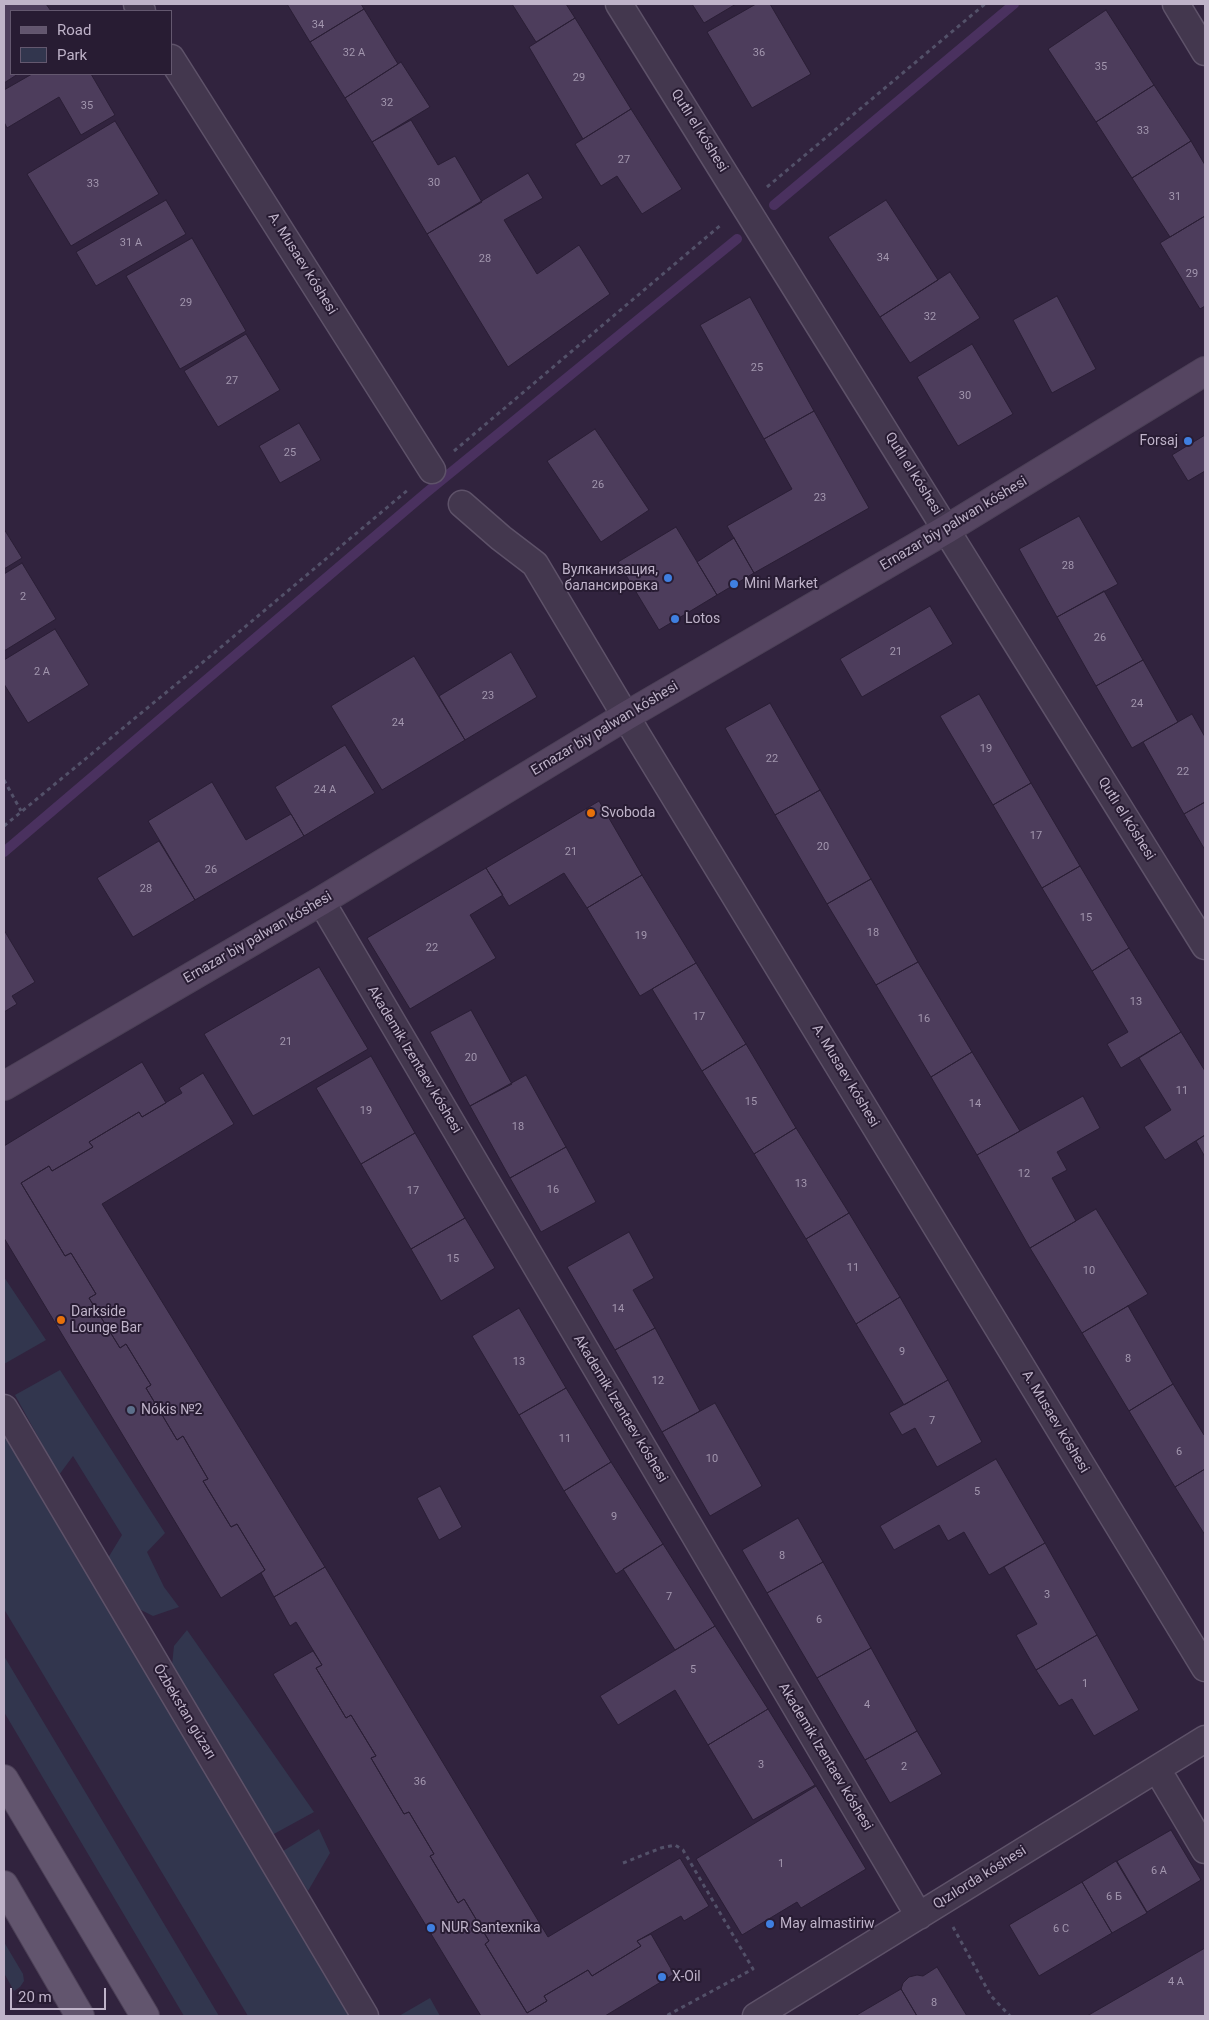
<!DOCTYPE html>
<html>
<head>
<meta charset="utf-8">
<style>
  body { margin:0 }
  #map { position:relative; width:1209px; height:2020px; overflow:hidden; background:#31233e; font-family:Roboto,sans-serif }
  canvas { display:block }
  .frame { position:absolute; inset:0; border:5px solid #bfb3c9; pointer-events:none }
  .legend { position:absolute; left:10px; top:10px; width:162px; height:65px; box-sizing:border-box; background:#281c33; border:1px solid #64586f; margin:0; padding:6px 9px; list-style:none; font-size:15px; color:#bfb3c9 }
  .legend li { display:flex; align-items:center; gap:10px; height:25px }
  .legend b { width:25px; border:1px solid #64586f }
  .scale { position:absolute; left:10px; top:1988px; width:96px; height:22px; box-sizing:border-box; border:2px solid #bfb3c9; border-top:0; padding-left:6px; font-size:15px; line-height:18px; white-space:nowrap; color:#bfb3c9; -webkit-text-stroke:4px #281c33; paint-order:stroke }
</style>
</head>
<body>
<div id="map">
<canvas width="1209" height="2020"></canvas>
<div class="frame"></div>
<ul class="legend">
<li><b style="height:6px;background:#62556e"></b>Road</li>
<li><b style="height:14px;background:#32364e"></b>Park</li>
</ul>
<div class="scale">20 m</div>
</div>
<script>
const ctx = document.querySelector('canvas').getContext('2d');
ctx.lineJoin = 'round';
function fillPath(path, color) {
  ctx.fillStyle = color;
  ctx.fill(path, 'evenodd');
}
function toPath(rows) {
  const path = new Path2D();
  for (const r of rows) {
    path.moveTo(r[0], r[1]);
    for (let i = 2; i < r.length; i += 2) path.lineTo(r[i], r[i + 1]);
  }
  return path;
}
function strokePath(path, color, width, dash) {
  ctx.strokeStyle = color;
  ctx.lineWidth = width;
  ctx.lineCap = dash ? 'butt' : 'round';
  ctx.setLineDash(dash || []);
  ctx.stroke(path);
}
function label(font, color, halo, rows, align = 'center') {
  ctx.font = font + ' Roboto,sans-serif';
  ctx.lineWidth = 4;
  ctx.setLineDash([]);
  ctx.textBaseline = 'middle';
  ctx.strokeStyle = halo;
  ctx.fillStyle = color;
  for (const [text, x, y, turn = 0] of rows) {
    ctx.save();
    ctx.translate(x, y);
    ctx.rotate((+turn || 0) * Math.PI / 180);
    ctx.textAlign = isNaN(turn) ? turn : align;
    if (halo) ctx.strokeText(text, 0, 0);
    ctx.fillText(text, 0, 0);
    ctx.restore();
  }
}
fillPath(toPath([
  [4,1277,46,1340,4,1364],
  [60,1370,165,1533,147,1552,164,1587,179,1607,153,1616,137,1608,108,1558,122,1535,73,1456,59,1475,15,1395],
  [4,1432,351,2016,248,2016,4,1609],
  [187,1630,314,1812,272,1835,172,1665,174,1646],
  [4,1656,219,2016,184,2016,4,1712],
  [319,1829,330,1853,308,1891,283,1851],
  [4,1942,23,1974,24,1981,20,1987,14,1991,4,1973],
  [430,1998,440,2016,399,2016]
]), '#32364e');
strokePath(toPath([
  [774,205,1014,4],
  [4,852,427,492,737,239]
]), '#4a315f', 10);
const building = toPath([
  [4,4,46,4,51,11,11,11,11,74,18,74,4,83,4,4],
  [287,4,361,4,364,9,310,42,287,4],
  [512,4,566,4,575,18,536,42,512,4],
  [692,4,736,4,704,23,692,4],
  [756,4,770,4,811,74,752,108,707,32,756,4],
  [364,9,398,64,345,98,310,42,364,9],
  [1106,10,1154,85,1096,122,1048,49,1106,10],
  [575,18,631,109,583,139,529,47,575,18],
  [401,62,430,107,372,142,345,98,401,62],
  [32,74,91,74,115,115,81,135,59,97,7,128,4,122,4,90,32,74],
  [1154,85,1191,141,1132,178,1096,122,1154,85],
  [631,109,682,189,642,214,617,176,601,186,575,144,631,109],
  [411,120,438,165,455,156,482,202,427,234,372,142,411,120],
  [115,121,159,194,71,246,27,174,115,121],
  [1191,141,1205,165,1205,216,1170,237,1132,178,1191,141],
  [528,173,543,198,504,220,537,274,579,245,610,294,508,367,427,234,528,173],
  [166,200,186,234,96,286,76,252,166,200],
  [886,200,938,280,880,317,828,237,886,200],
  [1205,216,1205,306,1200,309,1160,243,1205,216],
  [192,238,246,331,180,369,126,276,192,238],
  [950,272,980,318,910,363,880,317,950,272],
  [1057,296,1096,369,1052,393,1013,320,1057,296],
  [750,297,814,411,764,439,700,325,750,297],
  [246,334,280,390,218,427,184,371,246,334],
  [972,344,1013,414,958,446,917,377,972,344],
  [814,411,869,508,754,573,727,526,792,489,764,439,814,411],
  [299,423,321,460,280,483,259,446,299,423],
  [595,429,649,510,601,542,547,461,595,429],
  [1205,435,1205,471,1188,481,1172,455,1205,435],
  [1079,516,1118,584,1057,617,1019,549,1079,516],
  [676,527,717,595,659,630,618,562,676,527],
  [4,529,22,558,4,569,4,529],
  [734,538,754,573,717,595,697,562,734,538],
  [22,563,56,619,4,651,4,574,22,563],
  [1104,591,1143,660,1096,686,1057,617,1104,591],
  [930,606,953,644,862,697,840,659,930,606],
  [55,629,89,685,28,723,4,684,4,660,55,629],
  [511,652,537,697,465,740,439,696,511,652],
  [414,656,465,740,382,790,331,706,414,656],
  [1143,660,1178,722,1132,748,1096,686,1143,660],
  [979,694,1031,783,993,805,940,716,979,694],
  [770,703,820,790,775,815,725,728,770,703],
  [1192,714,1205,737,1205,802,1184,814,1143,742,1192,714],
  [345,745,375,793,304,836,275,787,345,745],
  [212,782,246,840,291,814,304,836,195,900,148,821,212,782],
  [1031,783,1080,866,1042,888,993,805,1031,783],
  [820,790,871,879,827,904,775,815,820,790],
  [599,801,642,875,587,908,564,873,509,906,486,868,599,801],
  [1205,802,1205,850,1184,814,1205,802],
  [159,841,195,900,133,937,97,878,159,841],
  [1080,866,1129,948,1092,971,1042,888,1080,866],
  [486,868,503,895,470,915,496,958,410,1009,367,938,486,868],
  [642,875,696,963,640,996,587,908,642,875],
  [871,879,918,962,876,985,827,904,871,879],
  [4,930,35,982,12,996,17,1004,4,1012,4,930],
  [1129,948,1181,1032,1121,1068,1107,1044,1128,1032,1092,971,1129,948],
  [918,962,972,1052,931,1077,876,985,918,962],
  [696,963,746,1044,702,1071,652,989,696,963],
  [319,967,368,1049,253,1116,204,1034,319,967],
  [471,1010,512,1084,470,1106,430,1032,471,1010],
  [1181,1032,1205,1071,1205,1135,1165,1160,1144,1127,1171,1110,1139,1058,1181,1032],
  [746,1044,796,1128,754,1154,702,1071,746,1044],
  [972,1052,1020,1131,977,1155,931,1077,972,1052],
  [371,1056,415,1133,361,1164,316,1088,371,1056],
  [142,1062,166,1103,142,1117,139,1112,89,1142,93,1147,52,1171,49,1166,21,1183,65,1256,71,1253,96,1294,89,1298,120,1348,126,1344,151,1385,146,1388,177,1440,183,1436,208,1479,203,1481,231,1527,237,1524,265,1570,221,1598,4,1238,4,1146,142,1062],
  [203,1073,234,1124,102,1204,325,1567,274,1597,261,1573,265,1570,237,1524,231,1527,203,1481,208,1479,183,1436,177,1440,146,1388,151,1385,126,1344,120,1348,89,1298,96,1294,71,1253,65,1256,21,1183,49,1166,52,1171,93,1147,89,1142,139,1112,142,1117,182,1093,179,1088,203,1073],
  [526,1075,566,1147,510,1178,470,1106,526,1075],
  [1083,1096,1100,1128,1057,1152,1067,1170,1052,1178,1076,1221,1030,1248,977,1155,1083,1096],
  [796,1128,849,1213,806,1239,754,1154,796,1128],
  [415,1133,465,1218,411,1249,361,1164,415,1133],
  [1205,1135,1205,1157,1196,1141,1205,1135],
  [566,1147,596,1202,541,1232,510,1178,566,1147],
  [1096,1209,1148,1294,1082,1333,1030,1248,1096,1209],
  [849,1213,900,1297,856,1324,806,1239,849,1213],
  [465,1218,495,1268,441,1301,411,1249,465,1218],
  [629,1232,654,1278,633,1290,655,1328,615,1350,567,1267,629,1232],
  [900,1297,948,1380,904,1405,856,1324,900,1297],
  [1128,1306,1173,1384,1129,1411,1082,1333,1128,1306],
  [519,1308,566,1388,519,1415,472,1336,519,1308],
  [655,1328,700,1411,662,1432,615,1350,655,1328],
  [948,1380,982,1442,937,1467,915,1428,902,1435,889,1413,948,1380],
  [1173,1384,1204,1435,1205,1434,1205,1469,1175,1487,1129,1411,1173,1384],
  [566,1388,611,1462,564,1491,519,1415,566,1388],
  [715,1403,762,1486,710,1516,662,1432,715,1403],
  [996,1459,1045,1543,989,1575,964,1532,948,1541,939,1525,894,1550,880,1526,996,1459],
  [611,1462,663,1544,616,1574,564,1491,611,1462],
  [1205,1469,1205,1535,1175,1487,1205,1469],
  [440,1486,462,1527,439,1540,417,1498,440,1486],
  [798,1518,823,1562,767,1593,742,1550,798,1518],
  [1045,1543,1097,1635,1036,1670,1016,1635,1037,1624,1004,1567,1045,1543],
  [663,1544,715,1626,675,1650,623,1569,663,1544],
  [823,1562,871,1648,817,1678,767,1593,823,1562],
  [325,1567,548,1937,680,1858,709,1906,684,1921,681,1916,637,1941,641,1946,592,1976,588,1970,544,1996,547,2001,527,2013,485,1944,489,1941,464,1899,458,1903,430,1856,434,1854,409,1812,404,1814,371,1758,376,1756,351,1715,346,1718,316,1668,322,1665,296,1622,290,1626,274,1597,325,1567],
  [715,1626,768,1709,708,1745,675,1690,618,1725,600,1696,715,1626],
  [1097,1635,1139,1710,1094,1736,1072,1699,1059,1706,1036,1670,1097,1635],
  [871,1648,917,1731,865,1760,817,1678,871,1648],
  [313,1651,322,1665,316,1668,346,1718,351,1715,376,1756,371,1758,404,1814,409,1812,434,1854,430,1856,458,1903,464,1899,489,1941,485,1944,527,2013,547,2001,544,1996,588,1970,592,1976,641,1946,637,1941,651,1934,674,1974,605,2016,481,2016,273,1674,313,1651],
  [768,1709,815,1785,753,1820,708,1745,768,1709],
  [917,1731,942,1774,890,1803,865,1760,917,1731],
  [816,1786,866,1869,801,1908,797,1902,742,1935,696,1859,816,1786],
  [1171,1830,1201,1880,1147,1912,1117,1861,1171,1830],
  [1116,1861,1147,1913,1112,1933,1082,1882,1116,1861],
  [1082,1882,1112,1933,1039,1976,1009,1925,1082,1882],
  [1205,1948,1205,2016,1087,2016,1205,1948],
  [937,1967,967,2016,917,2016,901,1989,903,1983,909,1977,917,1975,923,1976,937,1967],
  [901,1989,917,2016,855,2016,901,1989]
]);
fillPath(building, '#4d3d5c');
strokePath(building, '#2a1e35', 1);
const street = toPath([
  [137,4,142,11],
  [619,4,1205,946],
  [1176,4,1205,52],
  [171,58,432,470],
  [462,504,501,538,535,564,637,735,1205,1668],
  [321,901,919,1916],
  [4,1408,365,2016],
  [1157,1769,1205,1850],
  [756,2016,1205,1739]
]);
const secondary = toPath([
  [4,1086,321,901,626,716,947,529,1205,371]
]);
const primary = toPath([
  [4,1779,145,2016],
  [4,1885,80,2016]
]);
strokePath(street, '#5e5269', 29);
strokePath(secondary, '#4c4057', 30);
strokePath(primary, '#4c4057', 30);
strokePath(toPath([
  [767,187,985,4],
  [454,451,722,224],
  [4,780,21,811],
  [4,826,208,658,409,489],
  [623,1863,661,1848,675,1845,683,1850,753,1969,666,2016],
  [953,1927,991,1996,1010,2016]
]), '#535169', 3, [4, 4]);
strokePath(street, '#43374e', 26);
strokePath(secondary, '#554561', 28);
strokePath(primary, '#62556e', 28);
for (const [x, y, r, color] of [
  [1188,441,5,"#3f7fe0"],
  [668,578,5,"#3f7fe0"],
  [734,584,5,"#3f7fe0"],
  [675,619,5,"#3f7fe0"],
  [591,813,5,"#e8710a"],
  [61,1320,5,"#e8710a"],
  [131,1410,5,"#5c6f8a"],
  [770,1924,5,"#3f7fe0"],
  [431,1928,5,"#3f7fe0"],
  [662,1977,5,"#3f7fe0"]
]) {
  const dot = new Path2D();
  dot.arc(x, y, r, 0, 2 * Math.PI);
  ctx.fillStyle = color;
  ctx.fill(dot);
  strokePath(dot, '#281c33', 2);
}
label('11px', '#a296ae', null, [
  ["34",318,25],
  ["32 А",354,53],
  ["36",759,53],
  ["35",1101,67],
  ["29",579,78],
  ["32",387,103],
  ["35",87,106],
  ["33",1143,131],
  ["27",624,160],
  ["30",434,183],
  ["33",93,184],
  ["31",1175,197],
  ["31 А",131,243],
  ["34",883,258],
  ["28",485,259],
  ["29",1192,274],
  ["29",186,303],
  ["32",930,317],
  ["25",757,368],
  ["27",232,381],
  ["30",965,396],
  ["25",290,453],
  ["26",598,485],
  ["23",820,498],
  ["28",1068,566],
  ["2",23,597],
  ["26",1100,638],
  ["21",896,652],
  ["2 А",42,672],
  ["23",488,696],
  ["24",1137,704],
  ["24",398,723],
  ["19",986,749],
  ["22",772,759],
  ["22",1183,772],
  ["24 А",325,790],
  ["17",1036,836],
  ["20",823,847],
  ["21",571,852],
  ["26",211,870],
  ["28",146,889],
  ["15",1086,918],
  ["18",873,933],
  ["19",641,936],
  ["22",432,948],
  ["13",1136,1002],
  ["17",699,1017],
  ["16",924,1019],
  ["21",286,1042],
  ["20",471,1058],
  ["11",1182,1091],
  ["15",751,1102],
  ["14",975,1104],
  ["19",366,1111],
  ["18",518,1127],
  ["12",1024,1174],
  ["13",801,1184],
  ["16",553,1190],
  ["17",413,1191],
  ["15",453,1259],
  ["11",853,1268],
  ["10",1089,1271],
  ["14",618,1309],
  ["9",902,1352],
  ["8",1128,1359],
  ["13",519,1362],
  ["12",658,1381],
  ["7",932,1421],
  ["11",565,1439],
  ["6",1179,1452],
  ["10",712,1459],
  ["5",977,1492],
  ["9",614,1517],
  ["8",782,1556],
  ["3",1047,1595],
  ["7",669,1597],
  ["6",819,1620],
  ["5",693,1670],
  ["1",1085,1684],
  ["4",867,1705],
  ["3",761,1765],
  ["2",904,1767],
  ["36",420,1782],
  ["1",781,1864],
  ["6 А",1159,1871],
  ["6 Б",1114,1897],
  ["6 С",1061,1929],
  ["4 А",1176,1982],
  ["8",934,2003]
]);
label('14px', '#bfb3c9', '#281c33', [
  ["Qutlı el kóshesi",699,131,58],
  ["A. Musaev kóshesi",302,264,58],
  ["Qutlı el kóshesi",913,474,58],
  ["Ernazar biy palwan kóshesi",954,524,-31],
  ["Ernazar biy palwan kóshesi",605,729,-31],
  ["Qutlı el kóshesi",1126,819,58],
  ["Ernazar biy palwan kóshesi",258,938,-30],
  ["Akademik Izentaev kóshesi",414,1060,59],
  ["A. Musaev kóshesi",845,1076,59],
  ["Akademik Izentaev kóshesi",620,1409,59],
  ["A. Musaev kóshesi",1055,1422,59],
  ["Ózbekstan gúzarı",184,1712,59],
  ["Akademik Izentaev kóshesi",825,1757,59],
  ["Qızılorda kóshesi",980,1878,-32]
]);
label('14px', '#bfb3c9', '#281c33', [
  ["Forsaj",1178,441,"right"],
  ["Вулканизация,",658,570,"right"],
  ["балансировка",658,586,"right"],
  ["Mini Market",744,584],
  ["Lotos",685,619],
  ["Svoboda",601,813],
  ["Darkside",71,1312],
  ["Lounge Bar",71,1328],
  ["Nókis №2",141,1410],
  ["May almastiriw",780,1924],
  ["NUR Santexnika",441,1928],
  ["X-Oil",672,1977]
], 'left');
</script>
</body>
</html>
